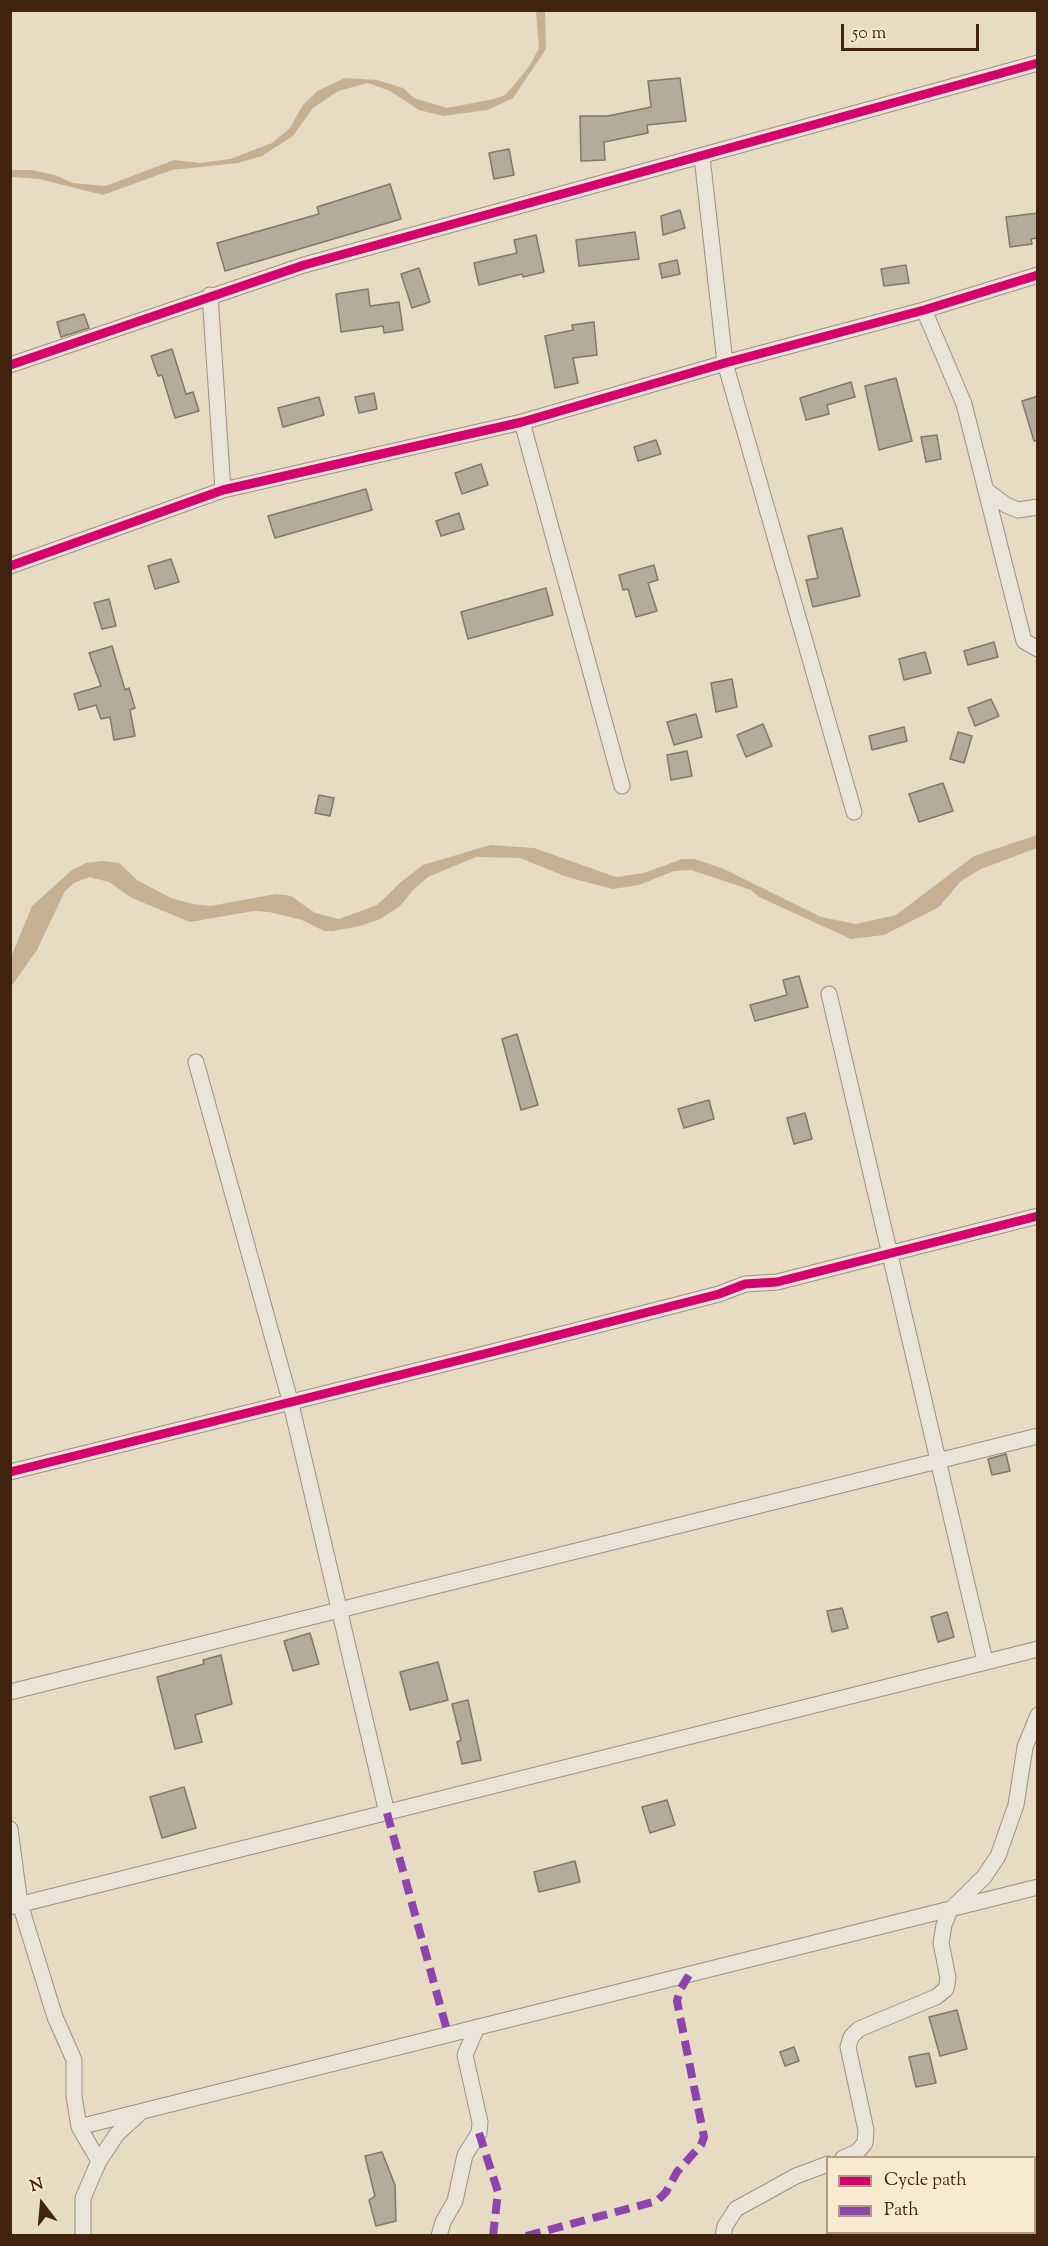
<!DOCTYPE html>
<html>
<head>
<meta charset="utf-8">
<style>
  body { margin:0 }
  #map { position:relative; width:1048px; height:2246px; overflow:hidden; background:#e7dbc4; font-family:"Sorts Mill Goudy",serif }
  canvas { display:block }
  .frame { position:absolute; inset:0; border:12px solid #40240f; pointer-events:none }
  .legend { position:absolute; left:826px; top:2156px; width:210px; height:78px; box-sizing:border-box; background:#f8ead0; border:2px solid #ae9b83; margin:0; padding:8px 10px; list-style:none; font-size:18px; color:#40240f }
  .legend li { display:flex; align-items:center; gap:12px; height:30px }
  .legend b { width:30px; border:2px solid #ae9b83 }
  .north { position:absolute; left:12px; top:2174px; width:60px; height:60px; -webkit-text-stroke:4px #f8ead0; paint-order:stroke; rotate:344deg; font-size:16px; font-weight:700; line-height:24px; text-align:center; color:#40240f }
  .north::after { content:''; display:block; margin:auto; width:21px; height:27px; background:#40240f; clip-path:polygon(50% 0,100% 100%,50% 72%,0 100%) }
  .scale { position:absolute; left:841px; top:24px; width:138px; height:27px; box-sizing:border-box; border:3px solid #40240f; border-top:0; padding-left:8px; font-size:18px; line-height:21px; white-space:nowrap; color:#40240f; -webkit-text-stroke:4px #f8ead0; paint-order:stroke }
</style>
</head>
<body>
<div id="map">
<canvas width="1048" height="2246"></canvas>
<div class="frame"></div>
<ul class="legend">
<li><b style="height:8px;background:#d6006c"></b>Cycle path</li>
<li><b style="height:8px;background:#8e44ad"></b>Path</li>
</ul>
<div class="north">N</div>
<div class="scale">50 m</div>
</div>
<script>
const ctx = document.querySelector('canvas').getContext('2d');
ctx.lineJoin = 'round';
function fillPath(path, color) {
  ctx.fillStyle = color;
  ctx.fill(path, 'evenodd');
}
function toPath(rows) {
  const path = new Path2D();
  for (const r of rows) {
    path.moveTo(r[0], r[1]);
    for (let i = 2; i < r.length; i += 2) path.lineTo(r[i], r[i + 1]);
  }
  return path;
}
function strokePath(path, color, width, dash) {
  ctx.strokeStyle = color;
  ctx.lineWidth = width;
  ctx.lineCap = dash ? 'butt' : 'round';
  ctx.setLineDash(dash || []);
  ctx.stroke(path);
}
fillPath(toPath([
  [536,11,545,11,546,49,513,98,488,110,443,116,419,110,390,91,368,83,338,91,313,108,293,136,262,156,238,163,172,170,103,195,39,179,11,177,11,170,31,170,55,175,73,183,106,186,174,160,200,163,230,159,272,143,290,128,303,105,317,91,345,78,377,80,403,88,414,98,447,108,494,99,505,95,515,84,530,65,539,48],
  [1037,835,1037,848,981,869,961,881,939,907,884,935,851,939,759,897,751,890,691,870,674,871,639,885,613,889,567,877,520,858,476,857,428,877,413,890,400,906,380,919,360,926,333,931,324,931,302,920,269,912,254,911,190,922,132,898,109,882,89,877,74,883,65,891,37,950,11,987,11,957,32,906,72,870,86,863,102,861,119,863,137,880,171,898,193,904,210,906,276,894,291,896,315,913,339,919,377,905,401,882,423,865,490,845,534,848,616,877,644,873,682,859,695,859,724,869,821,917,856,924,896,915,974,856]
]), '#c5b192');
const building = toPath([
  [680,78,686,121,647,125,648,133,604,142,605,160,581,161,580,116,608,116,651,107,648,81,680,78],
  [509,149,514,175,494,179,489,153,509,149],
  [390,184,401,219,225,271,217,243,319,214,317,207,390,184],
  [680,210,685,228,663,235,661,216,680,210],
  [1038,213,1038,238,1031,239,1032,244,1010,247,1006,217,1038,213],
  [635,232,639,259,579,266,576,240,635,232],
  [536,235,544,272,523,277,522,274,479,285,474,263,517,253,514,240,536,235],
  [677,260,680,274,662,278,659,264,677,260],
  [906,265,909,283,884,286,881,269,906,265],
  [419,268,430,302,412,308,401,274,419,268],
  [368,289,370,306,399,302,403,330,384,333,383,326,341,332,336,294,368,289],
  [84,314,89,328,61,337,57,322,84,314],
  [594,322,597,355,573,358,578,383,555,388,545,336,573,330,572,325,594,322],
  [172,349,186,394,193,392,199,411,175,418,162,375,158,376,151,356,172,349],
  [896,378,912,441,879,450,865,386,896,378],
  [851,382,855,397,827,405,829,414,806,420,800,398,851,382],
  [374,393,377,409,359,413,355,397,374,393],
  [1038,396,1038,440,1034,441,1022,401,1038,396],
  [319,397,324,415,283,427,278,408,319,397],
  [937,435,941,459,926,462,921,437,937,435],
  [656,440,661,454,638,461,634,447,656,440],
  [481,464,488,485,462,494,455,473,481,464],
  [366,489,372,510,275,538,268,516,366,489],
  [459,513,464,529,441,536,436,521,459,513],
  [842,528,860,596,813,607,806,580,818,578,808,536,842,528],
  [171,559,179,582,155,589,148,566,171,559],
  [654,565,658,580,648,583,657,611,636,617,628,589,623,590,619,575,654,565],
  [546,588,553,615,468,639,461,612,546,588],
  [109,599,116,626,102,629,94,603,109,599],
  [994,642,998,657,968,665,964,651,994,642],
  [112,646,125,690,129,688,135,708,130,710,135,736,114,740,110,717,101,719,96,705,79,710,74,694,101,686,89,653,112,646],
  [925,652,931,673,904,680,899,659,925,652],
  [732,679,737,707,716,712,711,683,732,679],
  [991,699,999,716,975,726,968,708,991,699],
  [696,714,702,737,674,745,667,722,696,714],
  [763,724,772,746,746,757,737,735,763,724],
  [904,727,907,741,872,750,869,736,904,727],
  [958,732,972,736,964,763,950,759,958,732],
  [687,751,692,776,671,780,667,755,687,751],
  [943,783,953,811,919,822,909,794,943,783],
  [319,795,334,798,330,816,315,813,319,795],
  [799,976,808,1007,755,1021,750,1005,787,995,783,980,799,976],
  [517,1034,538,1105,521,1110,502,1039,517,1034],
  [709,1100,714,1119,684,1128,678,1109,709,1100],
  [805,1113,812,1139,794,1144,787,1118,805,1113],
  [1006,1454,1010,1471,992,1475,988,1459,1006,1454],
  [842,1608,848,1628,832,1632,827,1611,842,1608],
  [947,1612,954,1637,938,1642,931,1617,947,1612],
  [310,1633,319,1664,293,1671,284,1641,310,1633],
  [221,1655,232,1704,195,1715,202,1742,175,1749,157,1677,204,1664,203,1660,221,1655],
  [438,1662,448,1700,410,1710,400,1672,438,1662],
  [468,1700,481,1760,462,1764,457,1742,461,1740,452,1704,468,1700],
  [184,1787,196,1828,162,1838,150,1797,184,1787],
  [667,1800,675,1825,650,1833,642,1807,667,1800],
  [575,1861,580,1882,539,1892,534,1872,575,1861],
  [957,2010,967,2049,940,2056,929,2017,957,2010],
  [794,2047,799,2061,785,2066,780,2052,794,2047],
  [929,2053,936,2083,916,2087,909,2057,929,2053],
  [382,2152,395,2185,396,2221,376,2226,369,2200,375,2196,365,2156,382,2152]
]);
fillPath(building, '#b5ab9a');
strokePath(building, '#827769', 1.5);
const street = toPath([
  [702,157,725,363,854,812],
  [210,295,223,490],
  [924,310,964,404,1024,641,1038,649],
  [10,365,304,265,1038,63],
  [522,422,622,786],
  [986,490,1006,505,1018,510,1038,507],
  [10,566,223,490,522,422,725,363,924,310,1038,275],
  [829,994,985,1661],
  [196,1062,291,1404,387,1813],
  [10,1472,488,1353,719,1294,745,1284,777,1282,1038,1216],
  [10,1692,1038,1436],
  [10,1829,20,1904,55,2017,74,2060,74,2096,79,2127,99,2161,83,2198,83,2236],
  [10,1907,1038,1649],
  [79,2127,1038,1887],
  [843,2158,857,2152,865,2143,866,2130,848,2047,851,2037,859,2029,936,1997,946,1989,948,1978,941,1943,944,1925,950,1910,984,1877,998,1856,1016,1805,1025,1747,1038,1715],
  [99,2161,117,2134,140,2113],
  [439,2236,443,2222,455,2201,465,2155,479,2133,480,2122,465,2055,477,2027],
  [723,2236,725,2226,736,2209,796,2176,828,2164]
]);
strokePath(street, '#9b9081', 17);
strokePath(street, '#eae4d9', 15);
strokePath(toPath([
  [387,1813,448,2034],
  [479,2133,498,2192,493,2236],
  [526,2236,657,2201,666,2192,677,2172,701,2145,704,2137,677,2001,680,1990,689,1975]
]), '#8e44ad', 8, [15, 8]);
strokePath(toPath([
  [10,365,304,265,1038,63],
  [10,566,223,490,522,422,725,363,924,310,1038,275],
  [10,1472,488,1353,719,1294,745,1284,777,1282,1038,1216]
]), '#d6006c', 9);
</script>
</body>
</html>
